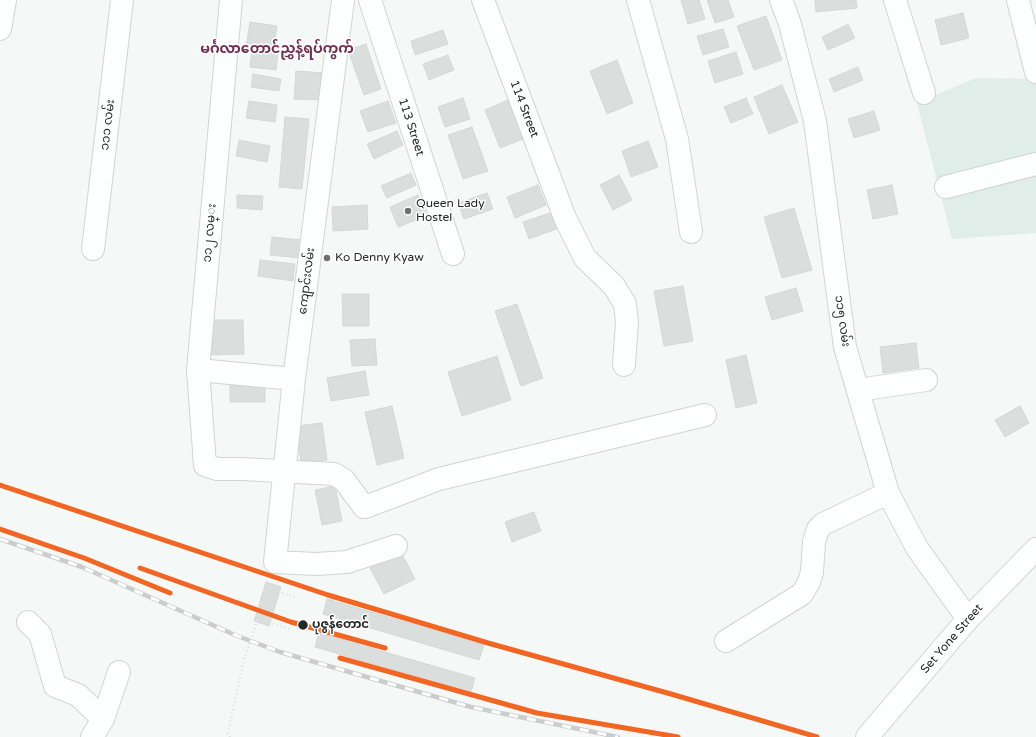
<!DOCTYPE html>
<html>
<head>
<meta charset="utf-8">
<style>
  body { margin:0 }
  canvas { display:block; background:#f4f9f7 }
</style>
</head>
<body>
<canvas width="1036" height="737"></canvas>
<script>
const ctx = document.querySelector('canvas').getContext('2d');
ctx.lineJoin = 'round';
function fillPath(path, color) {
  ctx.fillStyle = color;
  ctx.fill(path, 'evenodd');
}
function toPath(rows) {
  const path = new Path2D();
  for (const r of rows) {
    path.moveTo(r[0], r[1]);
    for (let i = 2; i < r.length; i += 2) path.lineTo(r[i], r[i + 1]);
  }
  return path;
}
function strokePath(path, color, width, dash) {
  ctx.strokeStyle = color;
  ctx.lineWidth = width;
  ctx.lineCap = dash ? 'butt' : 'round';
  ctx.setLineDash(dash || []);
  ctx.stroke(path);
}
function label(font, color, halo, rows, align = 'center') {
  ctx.font = font + ' "Varela Round","Noto Sans Myanmar",sans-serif';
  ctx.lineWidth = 3;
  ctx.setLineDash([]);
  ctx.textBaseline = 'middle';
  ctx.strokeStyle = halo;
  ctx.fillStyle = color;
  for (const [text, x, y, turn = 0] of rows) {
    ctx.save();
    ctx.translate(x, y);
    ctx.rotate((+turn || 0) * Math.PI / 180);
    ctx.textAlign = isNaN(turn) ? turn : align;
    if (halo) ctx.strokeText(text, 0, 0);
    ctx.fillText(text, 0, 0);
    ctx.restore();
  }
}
fillPath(toPath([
  [976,78,1036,79,1036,233,952,239,917,103]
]), '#e0ede8');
const building = toPath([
  [681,0,699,0,705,19,688,24,681,0],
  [707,0,728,0,734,17,715,23,707,0],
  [815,0,856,0,857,8,816,12,815,0],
  [963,13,969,38,941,45,935,20,963,13],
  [766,16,782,60,754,70,737,26,766,16],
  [250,22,277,26,273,51,246,47,250,22],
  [848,24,855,38,828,50,822,37,848,24],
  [723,29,729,47,703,55,697,36,723,29],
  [443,30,448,44,415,55,411,41,443,30],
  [366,44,381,89,364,95,348,50,366,44],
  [252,49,278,52,276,70,250,67,252,49],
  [736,52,743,74,715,83,708,61,736,52],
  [448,55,454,70,429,80,423,64,448,55],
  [617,60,633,103,607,114,590,71,617,60],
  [858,67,863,80,834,92,829,79,858,67],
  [296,71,325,73,323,100,294,99,296,71],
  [253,74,281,79,279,91,251,87,253,74],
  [782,85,798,122,769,134,754,97,782,85],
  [515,97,531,136,500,148,485,110,515,97],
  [463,98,470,119,445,127,438,107,463,98],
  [746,98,753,114,731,123,724,107,746,98],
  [249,101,277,105,275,122,246,118,249,101],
  [388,101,396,123,368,132,360,111,388,101],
  [874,111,880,130,854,138,848,119,874,111],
  [285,117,309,119,302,189,279,187,285,117],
  [472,127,488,171,463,179,448,135,472,127],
  [397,131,403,145,374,159,367,144,397,131],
  [239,140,270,146,267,162,236,156,239,140],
  [648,141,658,167,631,177,622,151,648,141],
  [411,173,416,185,387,198,381,186,411,173],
  [619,175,632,200,613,210,600,185,619,175],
  [538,185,546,205,515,218,507,197,538,185],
  [892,185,898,214,873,219,867,190,892,185],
  [487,193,493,209,464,219,458,203,487,193],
  [237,195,263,196,262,210,237,208,237,195],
  [418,195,427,216,398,227,390,207,418,195],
  [367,205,368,229,333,231,332,207,367,205],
  [794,208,812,270,782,278,764,217,794,208],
  [553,212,559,228,529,239,523,222,553,212],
  [272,237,302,240,300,258,270,255,272,237],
  [260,260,295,264,293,281,258,276,260,260],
  [683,286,693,341,664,346,654,291,683,286],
  [796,288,803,311,772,320,765,297,796,288],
  [342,294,369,294,369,326,343,326,342,294],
  [517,304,543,378,521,386,495,311,517,304],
  [209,320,243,320,244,354,210,355,209,320],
  [375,339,377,365,352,366,350,340,375,339],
  [916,343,919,368,883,373,880,347,916,343],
  [746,355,757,403,736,408,726,360,746,355],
  [497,356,511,400,462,416,448,372,497,356],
  [365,371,369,395,331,401,327,378,365,371],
  [230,382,265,382,265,402,230,402,230,382],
  [392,406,404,458,377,465,365,412,392,406],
  [1020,406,1029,423,1005,437,995,420,1020,406],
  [322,423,327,460,301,462,296,426,322,423],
  [335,486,342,521,322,525,315,490,335,486],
  [534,512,541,531,512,542,505,522,534,512],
  [401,552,415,579,384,594,370,568,401,552],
  [266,582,281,587,269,626,254,621,266,582],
  [327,599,484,645,479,660,323,614,327,599],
  [319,633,475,678,471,692,315,647,319,633]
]);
fillPath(building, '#dadedc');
strokePath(building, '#d4d8d6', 1);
const minor = toPath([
  [231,0,198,370,205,465,217,469,242,469,334,474,344,480,364,507,368,506,439,479,705,415],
  [343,0,294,379,275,562,316,564,347,562,396,546],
  [370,0,453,254],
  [483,0,565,218,585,258,614,286,625,304,627,322,624,365],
  [638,0,677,139,691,232],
  [781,0,790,24,815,121,845,347,888,493,917,548,968,619],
  [895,0,924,93],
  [1018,0,1036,72],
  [0,29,5,0],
  [946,187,1036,164],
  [93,249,122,0],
  [198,370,294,379],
  [858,390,926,380],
  [28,622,40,634,55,686,78,695,103,719],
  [726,641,802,594,809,582,812,572,814,542,818,529,823,524,888,493],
  [92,737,103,719,119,672]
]);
const major = toPath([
  [867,737,968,619,1036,549]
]);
strokePath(minor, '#d0d5d3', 24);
strokePath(major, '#d0d5d3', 24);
strokePath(toPath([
  [267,588,298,598],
  [258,618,289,629],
  [257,622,269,580],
  [230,737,228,733,243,663]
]), '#dbdddd', 2.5, [1, 3]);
strokePath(minor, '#fdfefe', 22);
strokePath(major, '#fdfefe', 22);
const rail = toPath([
  [0,539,82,567,235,635,280,652,471,707,618,737]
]);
strokePath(rail, '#cbcccc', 4.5);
strokePath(rail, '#fff', 3, [9]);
strokePath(toPath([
  [243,663,257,622]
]), '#dbdddd', 2.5, [1, 3]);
strokePath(toPath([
  [0,485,328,595,488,643,671,694,817,737],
  [0,529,84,558,170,593],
  [140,568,291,622,385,648],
  [340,658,537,713,678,737]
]), '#f26522', 5);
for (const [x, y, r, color] of [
  [408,211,4,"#6d7170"],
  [327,258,4,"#6d7170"],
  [303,625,5.5,"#242827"]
]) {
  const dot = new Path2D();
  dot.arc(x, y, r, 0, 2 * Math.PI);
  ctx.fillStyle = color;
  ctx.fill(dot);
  strokePath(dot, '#fff', 1.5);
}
label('12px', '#242827', '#fff', [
  ["114 Street",524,109,69],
  ["၁၁၁ လမ်း",108,125,-83],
  ["113 Street",411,127,72],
  ["၁၁၂ လမ္း",210,233,-85],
  ["ကျောင်းလမ်း",307,281,-83],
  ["၁၁၅ လမ်း",842,321,82],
  ["Set Yone Street",952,639,-49]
]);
label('12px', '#242827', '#fff', [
  ["Queen Lady",416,204],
  ["Hostel",416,218],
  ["Ko Denny Kyaw",335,258]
], 'left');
label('bold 12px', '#242827', '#fff', [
  ["ပုဇွန်တောင်",312,625]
], 'left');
label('bold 14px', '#723050', '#fff', [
  ["မင်္ဂလာတောင်ညွှန့်ရပ်ကွက်",277,49]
]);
</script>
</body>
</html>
